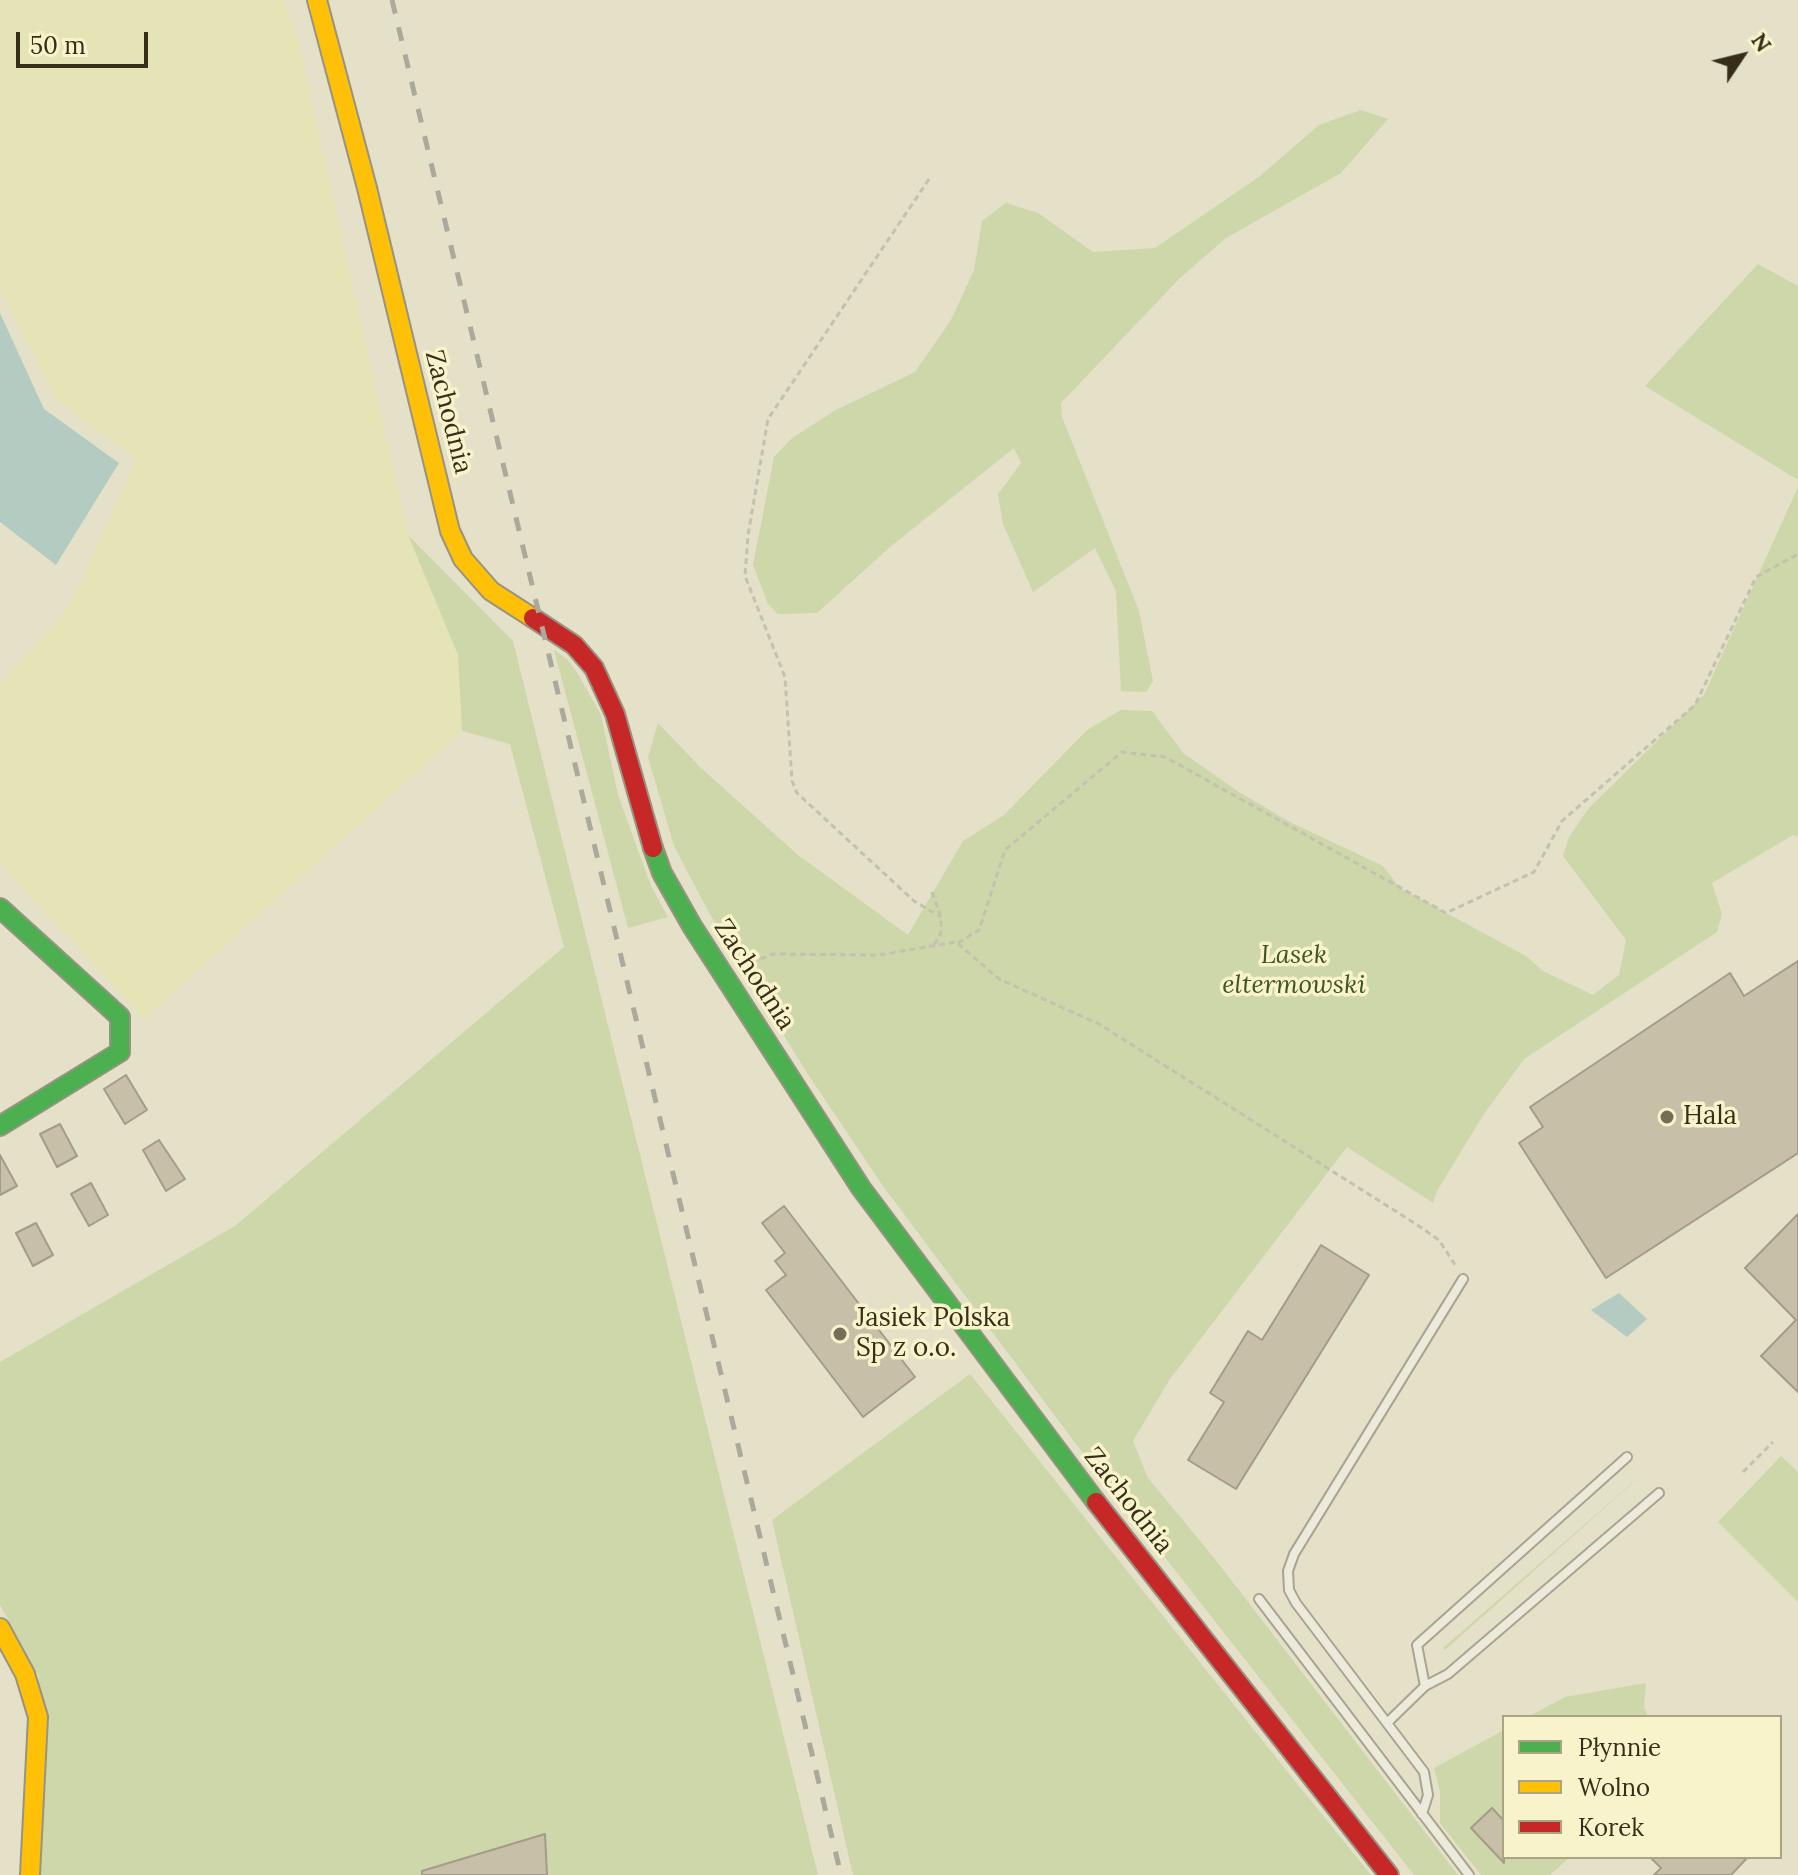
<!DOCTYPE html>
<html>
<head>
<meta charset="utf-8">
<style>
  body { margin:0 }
  #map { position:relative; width:1798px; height:1875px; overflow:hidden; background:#e4e1c8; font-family:Lora,serif }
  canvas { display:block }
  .legend { position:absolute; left:1502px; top:1715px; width:280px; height:144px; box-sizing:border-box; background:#f8f3cb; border:2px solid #aba484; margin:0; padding:10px 14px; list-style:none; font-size:24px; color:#372e1a }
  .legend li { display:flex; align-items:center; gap:16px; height:40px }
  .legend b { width:40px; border:2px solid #aba484 }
  .north { position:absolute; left:1702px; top:16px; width:80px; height:80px; -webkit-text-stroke:6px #f8f3cb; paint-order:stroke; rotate:55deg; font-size:22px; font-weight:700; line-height:32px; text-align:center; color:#372e1a }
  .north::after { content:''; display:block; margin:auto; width:28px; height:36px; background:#372e1a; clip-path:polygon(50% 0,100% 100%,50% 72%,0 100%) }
  .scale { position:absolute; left:16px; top:32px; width:132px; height:36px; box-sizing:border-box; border:4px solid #372e1a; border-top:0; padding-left:10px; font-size:24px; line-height:28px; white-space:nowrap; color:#372e1a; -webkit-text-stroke:6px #f8f3cb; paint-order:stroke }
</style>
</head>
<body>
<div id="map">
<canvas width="1798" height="1875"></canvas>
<ul class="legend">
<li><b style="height:10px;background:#4caf50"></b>Płynnie</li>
<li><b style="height:10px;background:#ffc107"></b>Wolno</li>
<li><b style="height:10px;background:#c62828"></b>Korek</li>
</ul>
<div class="north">N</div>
<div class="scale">50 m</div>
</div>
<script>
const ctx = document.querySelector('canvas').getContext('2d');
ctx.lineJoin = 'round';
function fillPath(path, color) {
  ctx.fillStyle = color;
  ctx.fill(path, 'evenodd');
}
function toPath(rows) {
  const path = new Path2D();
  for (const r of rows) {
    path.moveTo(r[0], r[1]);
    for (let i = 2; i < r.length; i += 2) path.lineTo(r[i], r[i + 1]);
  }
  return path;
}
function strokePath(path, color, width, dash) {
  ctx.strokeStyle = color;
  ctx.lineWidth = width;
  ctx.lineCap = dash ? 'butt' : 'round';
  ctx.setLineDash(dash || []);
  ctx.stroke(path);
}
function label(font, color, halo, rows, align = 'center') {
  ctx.font = font + ' Lora,serif';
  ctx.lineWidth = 7;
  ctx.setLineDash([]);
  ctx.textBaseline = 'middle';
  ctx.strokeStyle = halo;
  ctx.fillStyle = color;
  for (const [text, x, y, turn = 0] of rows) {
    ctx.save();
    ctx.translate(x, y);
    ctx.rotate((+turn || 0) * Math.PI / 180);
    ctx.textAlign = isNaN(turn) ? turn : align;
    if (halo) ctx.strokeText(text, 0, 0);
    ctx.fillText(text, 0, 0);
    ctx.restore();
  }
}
fillPath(toPath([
  [0,0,284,0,299,44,408,535,458,655,462,731,144,1019,0,864,0,685,70,606,136,459,56,399,0,289]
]), '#e5e4b6');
fillPath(toPath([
  [1361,110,1388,119,1341,173,1226,238,1180,278,1061,403,1062,417,1139,611,1153,681,1146,692,1121,691,1116,591,1095,548,1033,592,1003,524,998,494,1021,463,1014,448,890,547,817,613,778,614,768,604,753,565,774,457,792,438,836,410,915,372,951,320,974,270,982,221,1006,203,1038,213,1093,252,1155,248,1260,176,1319,125],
  [1758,264,1798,286,1798,480,1645,386],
  [1798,487,1798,837,1793,835,1712,883,1722,914,1717,932,1524,1059,1482,1117,1437,1191,1433,1203,1347,1147,1170,1379,1133,1441,1148,1478,1215,1559,1458,1875,1414,1875,1076,1444,883,1186,807,1073,708,911,674,846,648,757,658,723,701,768,798,855,908,935,963,841,1004,815,1087,730,1121,710,1152,711,1183,753,1239,792,1290,822,1383,866,1400,888,1526,956,1543,971,1593,995,1619,975,1626,940,1563,856,1569,837,1589,808,1704,695],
  [408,535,513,641,818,1875,40,1875,39,1677,0,1605,0,1362,235,1226,564,947,510,744,462,731,458,655],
  [554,650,567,659,578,674,601,715,618,795,651,886,668,917,628,928],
  [970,1374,1294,1780,1371,1875,853,1875,772,1520],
  [1781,1456,1798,1472,1798,1602,1718,1522],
  [1655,1463,1445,1650,1443,1648],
  [1646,1683,1644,1707,1648,1717,1528,1717,1565,1697],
  [1504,1730,1504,1857,1570,1857,1550,1875,1481,1875,1440,1823,1440,1791,1434,1768]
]), '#cdd7a9');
fillPath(toPath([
  [0,313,44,409,119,463,56,565,0,522],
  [1619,1293,1647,1319,1627,1337,1591,1310]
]), '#b4cbc1');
const building = toPath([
  [1798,961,1798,1153,1606,1278,1519,1143,1543,1127,1530,1107,1730,973,1744,996,1798,961],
  [126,1075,147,1110,125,1124,104,1089,126,1075],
  [60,1124,77,1156,57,1167,40,1134,60,1124],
  [159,1140,185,1179,166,1191,143,1150,159,1140],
  [0,1155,17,1186,0,1195,0,1155],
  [91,1183,108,1215,89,1226,71,1194,91,1183],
  [784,1206,915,1377,863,1417,766,1290,786,1275,775,1261,785,1253,762,1223,784,1206],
  [1798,1214,1798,1392,1761,1356,1796,1320,1745,1268,1798,1214],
  [36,1223,53,1255,33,1266,16,1233,36,1223],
  [1321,1245,1369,1275,1236,1489,1188,1460,1224,1402,1210,1393,1248,1331,1262,1340,1321,1245],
  [1492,1808,1504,1821,1504,1863,1471,1828,1492,1808],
  [545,1834,547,1875,422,1875,422,1871,545,1834],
  [1650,1857,1748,1857,1731,1875,1654,1875,1661,1868,1650,1857]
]);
fillPath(building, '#c8bfa8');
strokePath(building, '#a49c88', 2);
const lane = toPath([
  [1259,1599,1469,1875],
  [1425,1686,1448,1674,1659,1493],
  [1387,1723,1425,1686,1417,1645,1627,1457],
  [1422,1814,1428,1795,1424,1772,1296,1603,1289,1590,1288,1571,1294,1554,1463,1279]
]);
const fast = toPath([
  [653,848,662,873,692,926,861,1188,1096,1502],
  [0,908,120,1017,120,1052,0,1126]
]);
const slow = toPath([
  [317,0,367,188,450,531,463,559,491,591,533,618],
  [0,1628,25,1674,38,1717,30,1875]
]);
const jam = toPath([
  [533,618,574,645,594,668,615,714,653,848],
  [1096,1502,1389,1875]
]);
strokePath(lane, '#a9a492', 12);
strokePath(fast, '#989382', 22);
strokePath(slow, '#989382', 22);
strokePath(jam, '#989382', 22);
strokePath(toPath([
  [929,179,768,419,748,535,745,576,785,677,792,781,797,793,914,901,941,917],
  [932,892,941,917,941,933,934,945],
  [958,943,979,930,1005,850,1122,752,1165,757,1446,913,1534,872,1562,821,1695,705,1756,577,1798,554],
  [742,966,773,954,879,955,956,942,999,979,1099,1024,1416,1224,1439,1240,1457,1268],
  [1743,1472,1773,1442]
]), '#c4c1b1', 3, [6, 4]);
strokePath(lane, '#eceada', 8);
strokePath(fast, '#4caf50', 18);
strokePath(slow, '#ffc107', 18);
strokePath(jam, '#c62828', 18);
strokePath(toPath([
  [392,0,841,1875]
]), '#aba99b', 5, [14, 14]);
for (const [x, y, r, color] of [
  [1667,1117,8,"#746d57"],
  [840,1334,8,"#746d57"]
]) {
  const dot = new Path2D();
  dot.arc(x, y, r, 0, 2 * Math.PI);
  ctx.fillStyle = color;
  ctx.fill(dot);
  strokePath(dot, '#f8f3cb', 3);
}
label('26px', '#372e1a', '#f8f3cb', [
  ["Zachodnia",448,412,76],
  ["Zachodnia",754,975,57],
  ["Zachodnia",1128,1501,52]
]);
label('italic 26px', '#3d551f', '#f8f3cb', [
  ["Lasek",1294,956],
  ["eltermowski",1294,986]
]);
label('26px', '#372e1a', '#f8f3cb', [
  ["Hala",1683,1117],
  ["Jasiek Polska",856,1319],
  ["Sp z o.o.",856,1349]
], 'left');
</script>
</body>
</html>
